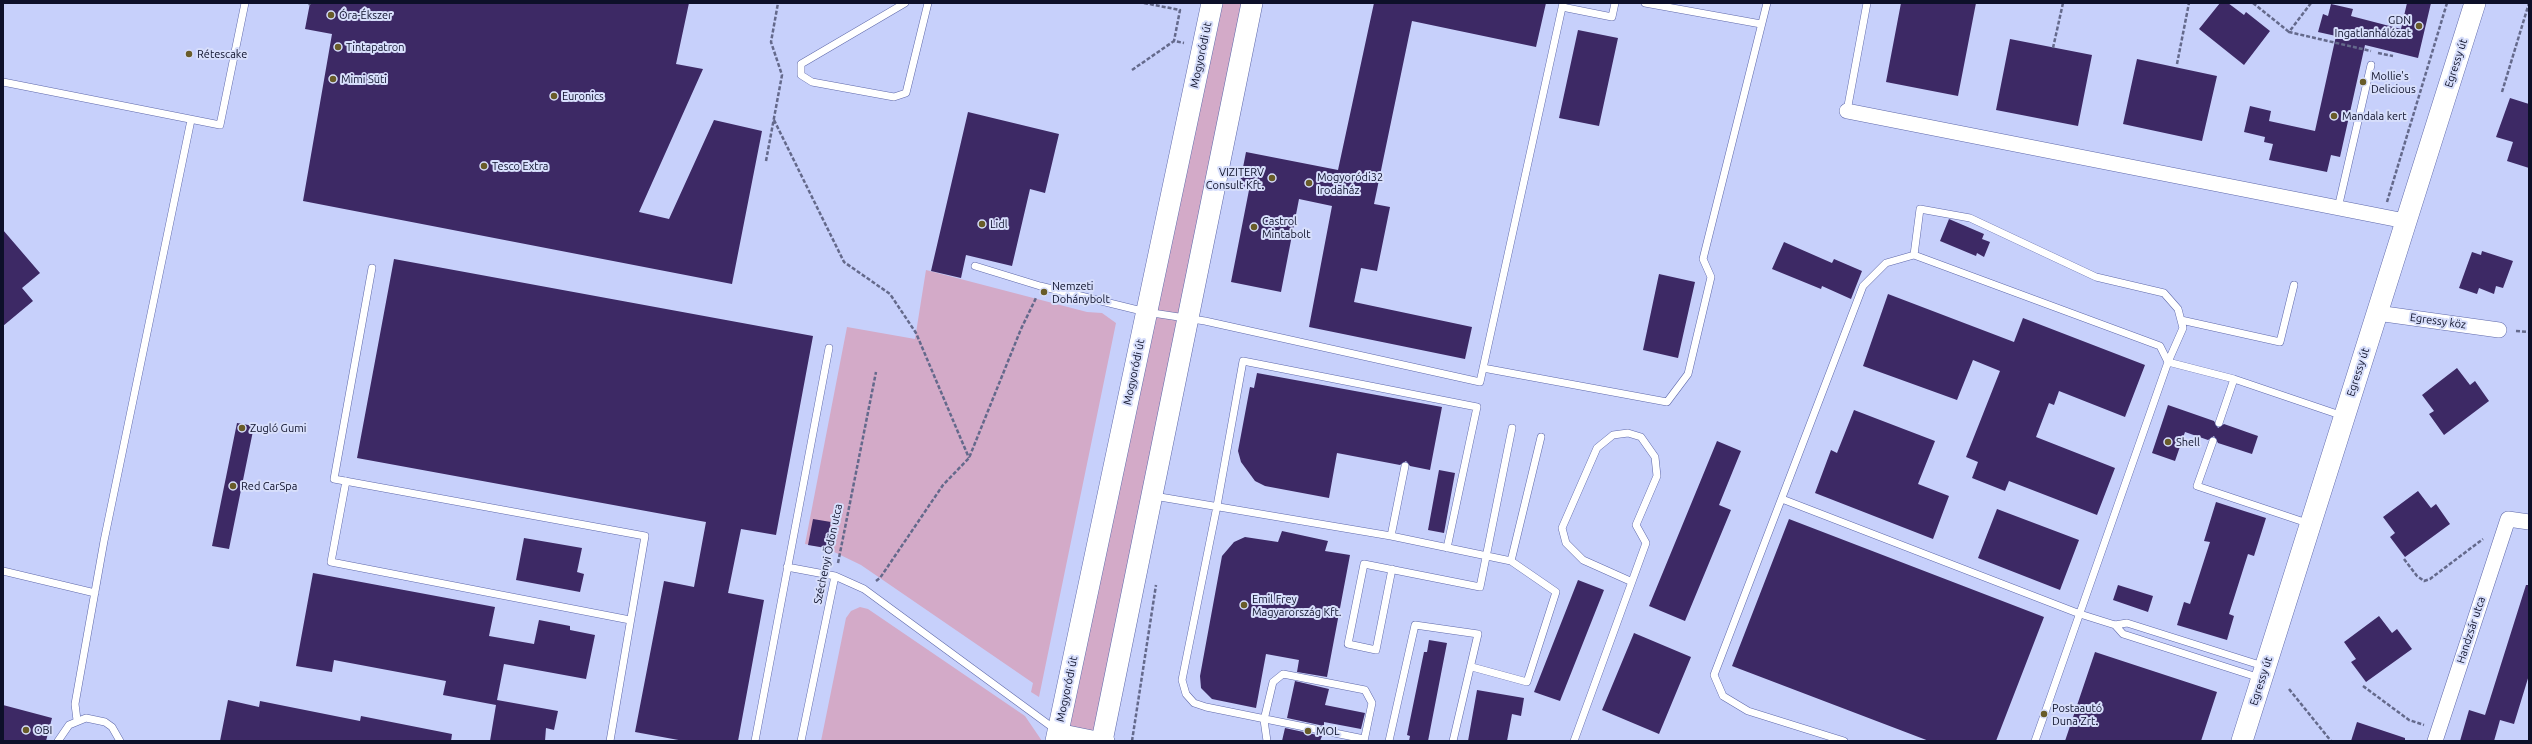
<!DOCTYPE html>
<html>
<head>
<meta charset="utf-8">
<style>
  body { margin:0 }
  #map { position:relative; width:2532px; height:744px; overflow:hidden; background:#c7d0fb; font-family:Ubuntu,sans-serif }
  canvas { display:block }
  .frame { position:absolute; inset:0; border:4px solid #0d1029; pointer-events:none }
</style>
</head>
<body>
<div id="map">
<canvas width="2532" height="744"></canvas>
<div class="frame"></div>
</div>
<script>
const ctx = document.querySelector('canvas').getContext('2d');
ctx.lineJoin = 'round';
function fillPath(path, color) {
  ctx.fillStyle = color;
  ctx.fill(path, 'evenodd');
}
function toPath(rows) {
  const path = new Path2D();
  for (const r of rows) {
    path.moveTo(r[0], r[1]);
    for (let i = 2; i < r.length; i += 2) path.lineTo(r[i], r[i + 1]);
  }
  return path;
}
function strokePath(path, color, width, dash) {
  ctx.strokeStyle = color;
  ctx.lineWidth = width;
  ctx.lineCap = dash ? 'butt' : 'round';
  ctx.setLineDash(dash || []);
  ctx.stroke(path);
}
function label(font, color, halo, rows, align = 'center') {
  ctx.font = font + ' Ubuntu,sans-serif';
  ctx.lineWidth = 4;
  ctx.setLineDash([]);
  ctx.textBaseline = 'middle';
  ctx.strokeStyle = halo;
  ctx.fillStyle = color;
  for (const [text, x, y, turn = 0] of rows) {
    ctx.save();
    ctx.translate(x, y);
    ctx.rotate((+turn || 0) * Math.PI / 180);
    ctx.textAlign = isNaN(turn) ? turn : align;
    if (halo) ctx.strokeText(text, 0, 0);
    ctx.fillText(text, 0, 0);
    ctx.restore();
  }
}
fillPath(toPath([
  [1212,3,1252,3,1107,741,1056,741],
  [926,270,1087,312,1102,313,1116,323,1039,697,1031,692,1033,683,861,565,826,548,805,544,847,327,915,339],
  [860,607,868,609,1025,716,1042,741,821,741,846,618,851,611]
]), '#d3aac8');
fillPath(toPath([
  [310,3,689,3,676,64,703,69,639,212,669,219,714,120,762,131,732,284,303,201,332,34,305,29],
  [1374,3,1546,3,1536,47,1412,21,1374,204,1390,207,1377,271,1361,268,1354,302,1472,327,1465,359,1309,327,1332,206,1299,199,1281,292,1231,282,1249,190,1239,188,1246,152,1338,170],
  [1901,3,1976,3,1958,96,1886,82],
  [2220,3,2228,3,2244,15,2246,12,2270,31,2244,65,2199,29],
  [2407,3,2431,3,2418,58,2365,45,2340,157,2331,155,2327,172,2269,160,2273,144,2264,142,2265,137,2244,132,2250,106,2271,111,2269,121,2315,131,2336,36,2318,32,2323,14,2328,16,2331,4,2353,9,2351,16,2401,29],
  [1578,30,1618,38,1599,126,1559,118],
  [2010,39,2092,55,2078,126,1996,110],
  [2137,59,2217,76,2202,141,2123,124],
  [2510,98,2529,104,2529,168,2507,161,2513,142,2496,137],
  [968,112,1059,134,1045,193,1030,189,1012,266,966,255,961,278,931,271],
  [1949,219,1984,234,1982,239,1990,242,1984,257,1977,253,1976,256,1940,241],
  [3,230,40,273,22,288,33,301,3,326],
  [1784,242,1832,263,1834,259,1862,271,1851,299,1822,286,1821,289,1772,269],
  [2482,251,2513,261,2503,288,2496,286,2494,294,2479,288,2477,294,2459,288,2472,252,2481,255],
  [394,259,813,336,776,535,741,529,728,593,764,600,738,741,684,741,635,732,664,581,694,587,706,522,357,458],
  [1659,274,1695,282,1678,358,1643,350],
  [1888,294,2014,342,2023,318,2145,365,2125,417,2059,391,2054,405,2049,403,2036,437,2115,468,2097,515,2009,481,2005,491,1972,478,1978,462,1966,457,2000,371,1973,360,1957,400,1863,366],
  [2457,368,2470,385,2475,381,2489,401,2444,435,2429,414,2434,411,2422,395],
  [1257,373,1442,407,1430,470,1410,466,1406,461,1400,465,1337,453,1329,498,1265,486,1255,481,1241,462,1238,451,1250,387,1254,388],
  [2168,405,2214,421,2218,428,2224,424,2258,436,2252,454,2218,443,2214,436,2208,440,2185,432,2175,461,2152,453],
  [1854,410,1935,441,1918,484,1949,496,1933,539,1815,493,1831,450,1837,453],
  [237,423,254,426,229,549,212,546],
  [1717,441,1741,451,1719,505,1731,510,1685,621,1649,606],
  [1439,470,1455,473,1444,533,1428,530],
  [2418,491,2431,508,2436,504,2450,524,2405,557,2390,537,2395,533,2383,517],
  [2216,502,2266,518,2254,556,2248,554,2229,614,2234,616,2227,640,2177,625,2184,602,2190,604,2210,542,2204,541],
  [1997,509,2079,540,2060,590,1978,558],
  [813,519,831,522,826,548,808,545],
  [1789,519,2044,617,1996,741,1929,741,1732,666],
  [1282,531,1328,541,1325,551,1350,555,1327,677,1297,672,1299,660,1266,654,1256,708,1212,699,1201,688,1200,676,1222,556,1234,542,1245,537,1278,542],
  [524,538,582,548,577,572,584,574,580,592,516,580],
  [313,573,495,607,489,636,534,644,539,620,570,626,570,630,595,635,586,679,504,664,497,700,558,711,554,730,546,728,545,741,490,741,496,705,443,695,446,681,334,660,332,672,296,666],
  [1578,580,1604,590,1560,701,1534,692],
  [2118,585,2153,596,2148,612,2113,600],
  [2526,585,2529,585,2529,675,2514,724,2500,720,2494,741,2460,741,2469,710,2485,715],
  [2379,616,2392,633,2397,629,2412,649,2366,682,2351,662,2356,659,2344,642],
  [1634,633,1691,657,1659,734,1602,710],
  [1429,640,1447,643,1428,741,1409,741,1410,736,1407,735,1424,652,1427,652],
  [2095,652,2217,692,2201,741,2065,741],
  [1295,681,1329,689,1325,705,1365,713,1361,729,1324,722,1324,726,1287,718],
  [1477,690,1524,698,1521,716,1512,714,1507,741,1468,741],
  [228,700,259,707,260,701,360,721,361,716,452,734,451,741,220,741],
  [3,705,52,718,46,741,3,741],
  [2357,722,2405,738,2405,741,2351,741],
  [1285,728,1322,736,1320,741,1282,741]
]), '#3d2965');
const lane = toPath([
  [905,3,801,64,801,75,812,82,894,97,906,93,928,3],
  [1645,3,1761,24],
  [1562,7,1612,17,1615,3],
  [3,82,220,125,245,3],
  [1847,111,1867,3],
  [2338,208,2371,65],
  [1914,255,1920,209,1970,218,2096,277,2164,293,2178,309,2183,328,2168,362,2234,379,2343,416],
  [975,266,1040,286,1146,312,1205,321,1480,382,1563,3],
  [372,268,334,479,645,536,610,741],
  [2181,320,2280,342,2294,285],
  [1483,368,1667,402,1688,374,1711,277,1703,259,1767,3],
  [2219,423,2234,379],
  [2213,441,2197,486,2310,524],
  [346,481,331,562,630,620],
  [1154,496,1391,536,1511,561,1556,592,1527,682,1472,667],
  [1782,499,2080,614,2115,625,2127,623,2263,666],
  [1391,536,1405,466],
  [1511,561,1541,437],
  [787,567,835,576,864,589,1056,730],
  [1392,569,1376,650,1348,644,1364,564,1480,587,1512,428],
  [3,571,95,593],
  [2115,625,2123,634,2260,678],
  [77,720,75,704,104,541,191,120],
  [1364,739,1206,707,1194,703,1186,694,1182,680,1217,506,1243,361,1477,407,1447,548],
  [58,741,69,725,86,718,105,722,112,727,120,741],
  [755,741,829,348],
  [801,741,835,576],
  [1267,741,1264,720,1273,682,1283,674,1365,690,1372,703,1364,741],
  [1389,741,1415,625,1478,634,1453,741],
  [1574,741,1646,543,1636,525,1657,476,1655,457,1641,437,1628,433,1613,435,1597,448,1562,528,1566,543,1583,560,1630,581],
  [1844,741,1748,711,1723,696,1714,675,1863,286,1886,263,1914,255,2160,346,2168,362,2035,741]
]);
const street = toPath([
  [1847,111,2405,221],
  [2377,313,2499,330],
  [1058,731,1107,741],
  [2435,741,2508,519,2529,522]
]);
const secondary = toPath([
  [1056,741,1212,3],
  [1102,741,1252,3],
  [2242,741,2475,3]
]);
strokePath(lane, '#5f69aa', 8);
strokePath(street, '#5f69aa', 16);
strokePath(secondary, '#5f69aa', 22);
strokePath(toPath([
  [309,3,310,5],
  [1144,3,1180,10,1174,41],
  [2253,3,2289,32],
  [2311,3,2289,32,2371,51],
  [2053,48,2063,3],
  [2378,53,2393,56],
  [2177,64,2189,3],
  [1132,70,1174,41,1184,43],
  [2502,92,2529,3],
  [774,120,844,262,890,294,916,333,969,458],
  [766,161,782,75,771,42,778,3],
  [2387,202,2447,3],
  [2516,331,2529,332],
  [2404,559,2417,576,2424,581,2430,579,2483,539],
  [838,563,876,372],
  [876,581,880,578,943,485,969,458,1021,329,1036,298],
  [2363,686,2409,720,2424,725],
  [2289,689,2331,741],
  [1132,741,1156,585]
]), '#64698b', 2.5, [4, 2]);
strokePath(lane, '#fff', 7);
strokePath(street, '#fff', 15);
strokePath(secondary, '#fff', 21);
for (const [x, y, r, color] of [
  [331,15,4,"#695c29"],
  [2419,26,4,"#695c29"],
  [338,47,4,"#695c29"],
  [189,54,4,"#695c29"],
  [333,79,4,"#695c29"],
  [2363,82,4,"#695c29"],
  [554,96,4,"#695c29"],
  [2334,116,4,"#695c29"],
  [484,166,4,"#695c29"],
  [1272,178,4,"#695c29"],
  [1309,183,4,"#695c29"],
  [982,224,4,"#695c29"],
  [1254,227,4,"#695c29"],
  [1044,292,4,"#695c29"],
  [242,428,4,"#695c29"],
  [2168,442,4,"#695c29"],
  [233,486,4,"#695c29"],
  [1244,605,4,"#695c29"],
  [2044,714,4,"#695c29"],
  [26,730,4,"#695c29"],
  [1308,731,4,"#695c29"]
]) {
  const dot = new Path2D();
  dot.arc(x, y, r, 0, 2 * Math.PI);
  ctx.fillStyle = color;
  ctx.fill(dot);
  strokePath(dot, '#d7defb', 1.5);
}
label('11px', '#0d1029', '#d7defb', [
  ["Óra-Ékszer",339,15],
  ["GDN",2411,20,"right"],
  ["Ingatlanhálózat",2411,33,"right"],
  ["Tintapatron",346,47],
  ["Rétescake",197,54],
  ["Mollie's",2371,76],
  ["Delicious",2371,89],
  ["Mimi Süti",341,79],
  ["Euronics",562,96],
  ["Mandala kert",2342,116],
  ["Tesco Extra",492,166],
  ["VIZITERV",1264,172,"right"],
  ["Consult Kft.",1264,185,"right"],
  ["Mogyoródi32",1317,177],
  ["Irodaház",1317,190],
  ["Castrol",1262,221],
  ["Mintabolt",1262,234],
  ["Lidl",990,224],
  ["Nemzeti",1052,286],
  ["Dohánybolt",1052,299],
  ["Zugló Gumi",250,428],
  ["Shell",2176,442],
  ["Red CarSpa",241,486],
  ["Emil Frey",1252,599],
  ["Magyarország Kft.",1252,612],
  ["Postaautó",2052,708],
  ["Duna Zrt.",2052,721],
  ["OBI",34,730],
  ["MOL",1316,731]
], 'left');
label('11px', '#0d1029', '#d7defb', [
  ["Mogyoródi út",1201,55,-78],
  ["Egressy út",2456,63,-72],
  ["Egressy köz",2438,321,8],
  ["Mogyoródi út",1134,372,-78],
  ["Egressy út",2358,372,-72],
  ["Széchenyi Ödön utca",828,554,-78],
  ["Handzsár utca",2471,630,-72],
  ["Egressy út",2261,681,-72],
  ["Mogyoródi út",1067,689,-78]
]);
</script>
</body>
</html>
